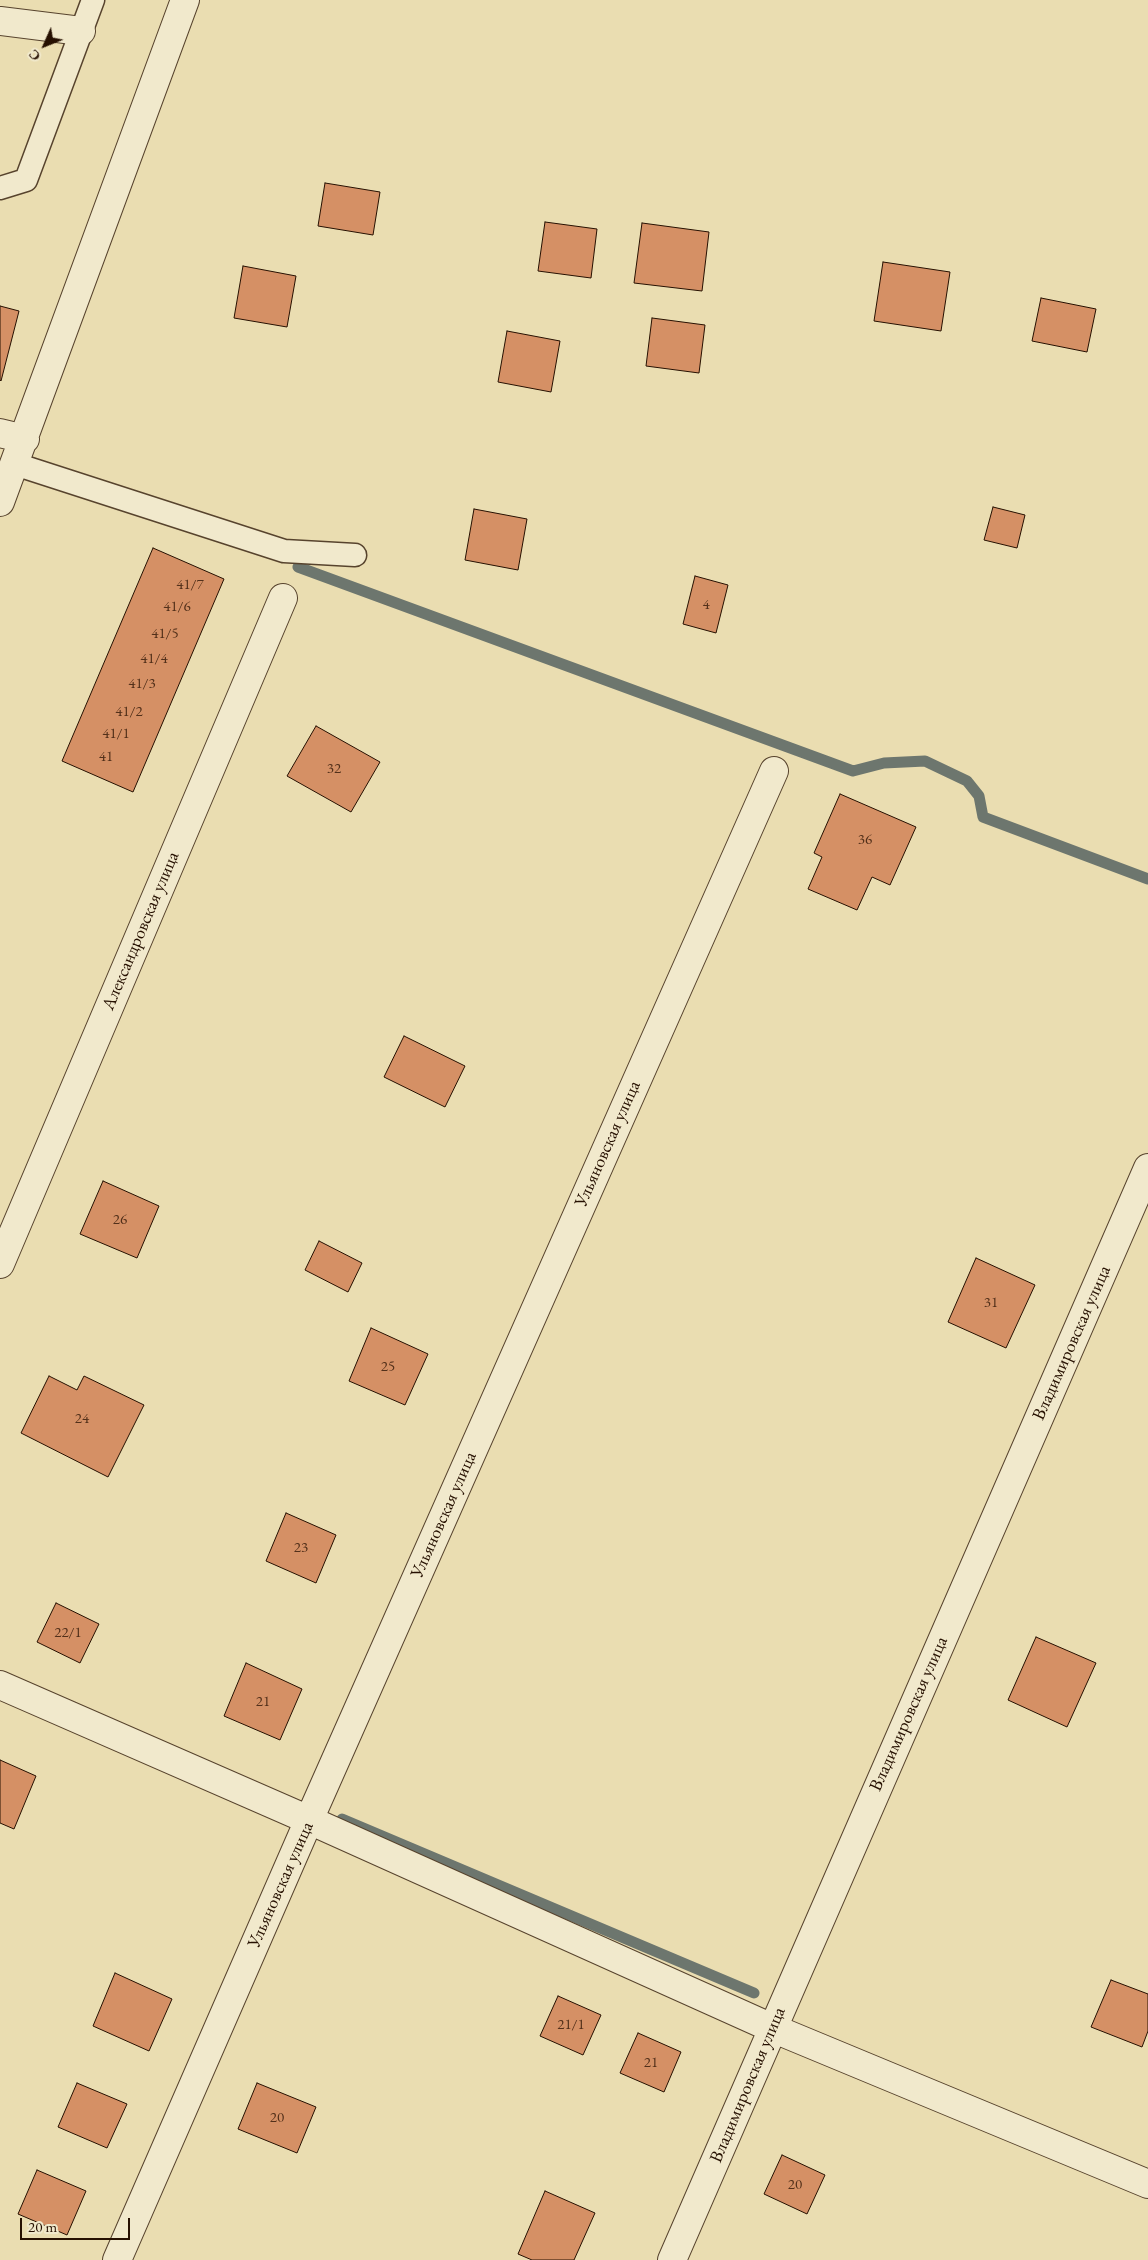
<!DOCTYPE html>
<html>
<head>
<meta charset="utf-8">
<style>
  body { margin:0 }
  #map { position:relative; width:1148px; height:2260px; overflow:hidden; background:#eaddb1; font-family:"EB Garamond",serif }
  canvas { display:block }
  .north { position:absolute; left:20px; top:20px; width:50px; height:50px; -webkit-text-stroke:4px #f1e9cc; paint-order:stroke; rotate:226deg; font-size:14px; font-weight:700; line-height:20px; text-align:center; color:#261001 }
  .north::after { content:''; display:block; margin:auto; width:18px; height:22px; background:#261001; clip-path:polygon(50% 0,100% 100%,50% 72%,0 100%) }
  .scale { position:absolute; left:20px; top:2218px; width:110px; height:22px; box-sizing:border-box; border:2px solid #261001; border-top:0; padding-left:6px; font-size:15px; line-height:18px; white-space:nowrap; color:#261001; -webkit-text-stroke:4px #f1e9cc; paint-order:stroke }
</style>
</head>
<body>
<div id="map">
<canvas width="1148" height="2260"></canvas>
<div class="north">С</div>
<div class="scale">20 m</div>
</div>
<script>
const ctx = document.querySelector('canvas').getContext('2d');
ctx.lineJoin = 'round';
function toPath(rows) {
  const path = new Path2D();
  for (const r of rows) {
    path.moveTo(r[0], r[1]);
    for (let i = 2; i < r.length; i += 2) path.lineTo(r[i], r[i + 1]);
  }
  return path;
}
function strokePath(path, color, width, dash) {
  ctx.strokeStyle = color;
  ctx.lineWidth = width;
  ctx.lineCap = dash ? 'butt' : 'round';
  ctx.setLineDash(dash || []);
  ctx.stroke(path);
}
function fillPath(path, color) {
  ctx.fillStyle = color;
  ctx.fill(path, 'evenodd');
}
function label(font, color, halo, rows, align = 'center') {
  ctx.font = font + ' "EB Garamond",serif';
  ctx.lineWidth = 4;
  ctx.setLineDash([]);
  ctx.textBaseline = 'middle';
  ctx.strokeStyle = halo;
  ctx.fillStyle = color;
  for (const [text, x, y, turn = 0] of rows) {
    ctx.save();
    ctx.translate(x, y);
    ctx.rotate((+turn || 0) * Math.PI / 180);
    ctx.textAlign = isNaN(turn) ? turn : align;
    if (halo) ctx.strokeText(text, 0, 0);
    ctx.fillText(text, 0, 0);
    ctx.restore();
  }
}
strokePath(toPath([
  [298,567,853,771,884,763,925,761,967,781,979,796,983,817,1148,879],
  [342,1819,754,1993]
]), '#6d766e', 11);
const building = toPath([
  [325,183,380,192,373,235,318,226,325,183],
  [545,222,597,229,591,278,538,271,545,222],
  [642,223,709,232,702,291,634,283,642,223],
  [883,262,950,272,941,331,874,321,883,262],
  [243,266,296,276,287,327,234,318,243,266],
  [1041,298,1096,309,1087,352,1032,341,1041,298],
  [0,306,19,311,1,381,0,380,0,306],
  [652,318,705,325,699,373,646,366,652,318],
  [507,331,560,341,551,392,498,382,507,331],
  [993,507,1025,515,1017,548,984,540,993,507],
  [474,509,527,519,518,570,465,560,474,509],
  [153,548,224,579,133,792,62,761,153,548],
  [695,576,728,585,716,633,683,624,695,576],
  [316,726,380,762,351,812,287,776,316,726],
  [840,794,916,827,890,885,872,877,857,910,808,889,822,857,814,853,840,794],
  [404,1036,465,1066,445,1107,384,1077,404,1036],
  [103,1181,159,1206,137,1258,80,1234,103,1181],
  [319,1241,362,1263,348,1292,305,1270,319,1241],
  [976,1258,1035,1285,1006,1348,948,1322,976,1258],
  [371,1328,428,1354,405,1405,349,1381,371,1328],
  [49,1376,77,1390,84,1376,144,1405,108,1477,21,1433,49,1376],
  [286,1513,336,1535,316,1583,266,1561,286,1513],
  [56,1603,99,1624,80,1663,37,1642,56,1603],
  [1036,1637,1096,1663,1067,1727,1008,1700,1036,1637],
  [246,1663,302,1689,280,1740,224,1716,246,1663],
  [0,1760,36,1776,14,1829,0,1823,0,1760],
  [115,1973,172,1999,149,2051,93,2026,115,1973],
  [1111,1980,1148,1994,1148,2031,1142,2047,1091,2027,1111,1980],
  [558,1996,601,2015,583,2055,540,2036,558,1996],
  [638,2033,681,2052,664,2092,620,2073,638,2033],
  [77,2083,127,2104,107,2148,58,2127,77,2083],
  [257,2083,316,2107,297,2153,238,2129,257,2083],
  [782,2155,825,2175,807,2214,764,2194,782,2155],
  [37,2170,86,2191,67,2235,18,2214,37,2170],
  [545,2191,595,2213,574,2260,532,2260,518,2254,545,2191]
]);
fillPath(building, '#d59065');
strokePath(building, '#261001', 1);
const lane = toPath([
  [0,188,26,180,93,0],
  [15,464,284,551,355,555]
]);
const street = toPath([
  [0,21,81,31],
  [0,433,25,439],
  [0,502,185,0],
  [0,1264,283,598],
  [0,1685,309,1820,772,2028,1148,2184],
  [117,2260,309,1820,774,771],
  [672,2260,1148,1168]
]);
strokePath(lane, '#57432d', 25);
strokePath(street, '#57432d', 30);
strokePath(lane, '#f1e9cc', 22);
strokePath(street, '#f1e9cc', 28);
label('15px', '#52301a', null, [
  ["41/7",190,585],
  ["4",706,605],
  ["41/6",177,607],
  ["41/5",165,634],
  ["41/4",154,659],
  ["41/3",142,684],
  ["41/2",129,712],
  ["41/1",116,734],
  ["41",106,757],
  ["32",334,769],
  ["36",865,840],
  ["26",120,1220],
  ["31",991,1303],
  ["25",388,1367],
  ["24",82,1419],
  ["23",301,1548],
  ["22/1",68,1633],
  ["21",263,1702],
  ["21/1",571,2025],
  ["21",651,2063],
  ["20",277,2118],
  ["20",795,2185]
]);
label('18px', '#261001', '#f1e9cc', [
  ["Александровская улица",141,931,-67],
  ["Ульяновская улица",608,1144,-66],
  ["Владимировская улица",1072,1343,-66],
  ["Ульяновская улица",444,1515,-66],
  ["Владимировская улица",909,1714,-66],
  ["Ульяновская улица",281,1885,-66],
  ["Владимировская улица",748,2085,-67]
]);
</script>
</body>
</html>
